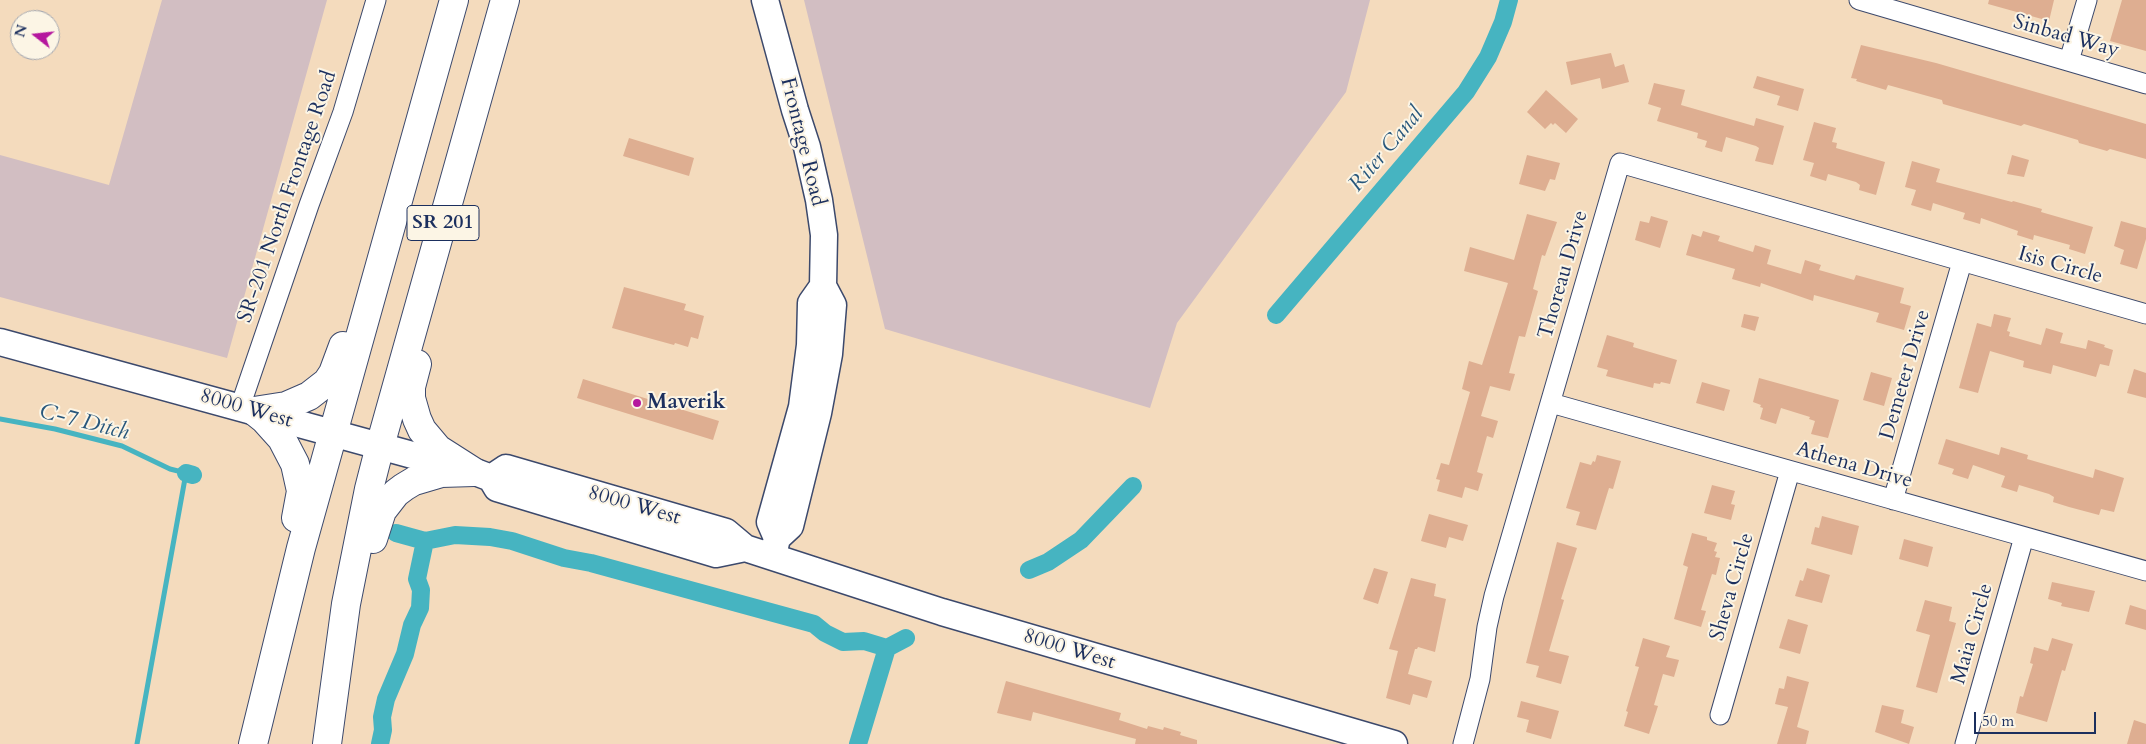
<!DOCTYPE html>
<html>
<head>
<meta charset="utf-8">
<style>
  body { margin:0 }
  #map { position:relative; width:2146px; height:744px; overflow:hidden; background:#f4dbbd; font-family:Cardo,serif }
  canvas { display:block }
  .north { position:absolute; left:10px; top:10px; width:50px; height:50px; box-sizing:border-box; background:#fcf5e5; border:1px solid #a2a6af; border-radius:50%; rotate:286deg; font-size:14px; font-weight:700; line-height:20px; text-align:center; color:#1b2f5e }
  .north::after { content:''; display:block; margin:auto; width:18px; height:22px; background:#b5179e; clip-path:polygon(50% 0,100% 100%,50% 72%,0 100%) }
  .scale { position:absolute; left:1974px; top:712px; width:122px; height:22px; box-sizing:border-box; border:2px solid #1b2f5e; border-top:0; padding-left:6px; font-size:15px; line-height:18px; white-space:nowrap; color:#1b2f5e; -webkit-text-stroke:4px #fcf5e5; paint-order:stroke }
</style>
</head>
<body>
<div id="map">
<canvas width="2146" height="744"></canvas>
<div class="north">N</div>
<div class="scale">50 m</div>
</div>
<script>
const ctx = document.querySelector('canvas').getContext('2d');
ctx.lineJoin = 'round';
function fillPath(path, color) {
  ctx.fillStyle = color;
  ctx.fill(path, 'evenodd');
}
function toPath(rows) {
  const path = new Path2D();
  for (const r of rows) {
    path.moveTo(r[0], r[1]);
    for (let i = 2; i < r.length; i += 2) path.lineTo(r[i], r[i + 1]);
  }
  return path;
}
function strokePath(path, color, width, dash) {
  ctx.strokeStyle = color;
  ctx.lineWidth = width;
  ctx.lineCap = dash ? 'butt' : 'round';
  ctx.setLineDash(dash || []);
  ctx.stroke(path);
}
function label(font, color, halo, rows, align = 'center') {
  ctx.font = font + ' Cardo,serif';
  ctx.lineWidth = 4;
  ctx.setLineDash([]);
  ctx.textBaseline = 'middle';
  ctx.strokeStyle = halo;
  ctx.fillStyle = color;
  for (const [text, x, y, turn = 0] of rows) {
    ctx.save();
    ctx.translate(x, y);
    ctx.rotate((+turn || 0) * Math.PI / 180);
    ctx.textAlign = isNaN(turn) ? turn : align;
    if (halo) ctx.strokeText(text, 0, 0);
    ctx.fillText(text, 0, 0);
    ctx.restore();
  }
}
fillPath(toPath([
  [162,0,327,0,227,358,0,297,0,155,109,185],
  [804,0,1370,0,1346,92,1177,323,1150,408,885,329]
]), '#d2bec2');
strokePath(toPath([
  [0,419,55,429,122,446,170,469,186,473,137,744]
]), '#46b4c1', 5);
strokePath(toPath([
  [1276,315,1466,92,1488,57,1503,22,1509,0],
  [186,473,193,475],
  [396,533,425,541,455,535,490,537,512,541,564,558,591,563,814,624,825,633,843,642,864,641,887,648],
  [1029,570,1048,562,1081,540,1133,486],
  [380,744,383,730,382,717,386,699,405,654,412,625,420,608,421,590,417,579,425,541],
  [858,744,887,648,906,638]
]), '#46b4c1', 18);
fillPath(toPath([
  [1989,0,2054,0,2049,21,1988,4],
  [2122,0,2146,0,2146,51,2110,41],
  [1861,45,1936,63,2146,124,2146,159,2110,149,2107,151,2079,143,2078,140,2024,124,2021,126,1943,104,1942,100,1888,85,1886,90,1856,81,1857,79,1851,78],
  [1611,53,1615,67,1624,64,1629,82,1602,89,1600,78,1571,85,1566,62],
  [1757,76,1804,89,1798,111,1777,105,1780,96,1753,88],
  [1654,83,1685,90,1681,105,1754,126,1756,118,1784,126,1773,165,1755,161,1759,148,1756,146,1726,137,1722,152,1705,147,1707,141,1697,138,1698,133,1657,121,1661,108,1648,104],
  [1546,90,1578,119,1566,133,1555,123,1553,125,1551,123,1545,129,1527,112],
  [1814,122,1836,128,1832,142,1837,143,1836,148,1885,162,1876,195,1859,190,1860,185,1856,182,1828,174,1826,181,1810,176,1814,163,1803,160],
  [629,138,694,158,689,176,623,156],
  [1527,155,1560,163,1555,180,1550,179,1545,191,1519,184],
  [2012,155,2029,160,2024,177,2007,174],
  [1912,161,1940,169,1936,182,2012,202,2013,201,2042,209,2041,212,2093,227,2085,254,2069,249,2070,245,2034,235,2033,240,2017,235,2018,231,1981,218,1980,224,1963,219,1965,213,1933,203,1931,211,1911,205,1916,190,1905,187],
  [1527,214,1557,222,1545,256,1542,255,1533,289,1538,291,1525,337,1519,336,1509,373,1515,374,1510,391,1490,386,1481,416,1498,421,1493,438,1487,436,1477,472,1483,474,1478,491,1465,487,1462,498,1437,491,1440,480,1436,479,1441,463,1449,465,1470,392,1462,389,1469,361,1482,365,1508,283,1464,271,1470,247,1514,260],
  [1651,216,1668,221,1660,248,1635,240,1640,221,1649,223],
  [2121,221,2146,228,2146,239,2137,269,2120,264,2124,250,2114,246],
  [1703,231,1720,236,1718,241,1753,252,1755,245,1771,250,1767,264,1801,274,1805,260,1821,265,1819,270,1854,280,1856,275,1904,288,1900,303,1911,306,1904,330,1876,322,1879,313,1814,295,1813,301,1761,283,1760,287,1732,279,1735,269,1686,255,1692,234,1701,237],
  [624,287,686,304,684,310,704,316,698,339,691,337,688,347,675,343,674,345,612,328],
  [1744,314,1759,317,1755,331,1741,327],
  [1994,314,2011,318,2007,331,2010,332,2009,336,2041,345,2046,328,2063,333,2060,343,2086,349,2088,340,2105,345,2104,347,2113,350,2109,366,2100,364,2096,377,2053,365,2051,374,2023,367,2024,361,1990,351,1978,393,1959,388,1977,323,1991,327],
  [1607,335,1634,343,1633,347,1677,360,1670,384,1661,382,1660,384,1654,383,1653,388,1606,376,1608,370,1597,367],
  [2134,369,2146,373,2146,398,2127,393],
  [1871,372,1892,378,1884,406,1863,400],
  [1759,378,1839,400,1828,438,1811,434,1815,421,1809,419,1810,417,1781,408,1776,424,1760,419,1763,408,1760,407,1761,405,1753,402],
  [583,379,719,421,713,440,577,398],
  [1702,382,1730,390,1724,411,1696,403],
  [1946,439,1999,455,2001,447,2028,455,2027,459,2093,478,2095,469,2124,478,2114,512,2101,509,2099,515,2069,507,2053,502,2054,497,2049,494,2019,485,2017,492,2001,487,2005,476,1973,465,1968,479,1952,474,1954,469,1938,464],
  [1597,455,1621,461,1613,489,1609,488,1596,530,1576,525,1580,512,1566,508,1580,462,1591,465,1593,461,1595,462],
  [1712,485,1735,491,1731,504,1735,505,1731,520,1704,513],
  [1429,514,1468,525,1463,541,1449,537,1446,548,1421,541],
  [1822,516,1859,526,1852,555,1811,544,1815,527,1819,528],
  [1692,533,1707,537,1707,540,1717,543,1714,551,1717,552,1715,557,1720,558,1716,575,1712,574,1701,610,1706,611,1701,627,1674,619,1688,567,1683,565],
  [1904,539,1933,547,1928,567,1899,559],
  [1557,542,1577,548,1561,599,1564,600,1549,651,1569,656,1561,684,1536,677,1539,666,1526,663],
  [1374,568,1388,572,1378,604,1363,599],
  [1807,568,1830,575,1822,603,1795,596,1800,580,1803,581],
  [1411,578,1436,584,1434,596,1446,599,1435,652,1418,647,1417,649,1415,649,1408,674,1432,681,1427,698,1413,694,1410,705,1386,698,1398,651,1389,649],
  [2052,582,2095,591,2089,612,2061,606,2062,603,2048,599],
  [1925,600,1952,607,1949,621,1956,623,1937,693,1916,687,1930,635,1916,631],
  [2130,605,2146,610,2146,630,2125,624],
  [1788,619,1808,625,1800,654,1779,648],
  [1643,638,1670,646,1666,657,1679,660,1674,677,1663,674,1654,705,1658,706,1649,734,1624,726,1628,712,1626,711,1639,667,1635,666],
  [2052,638,2073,644,2065,671,2062,670,2047,722,2016,713,2020,696,2023,697,2033,664,2030,663,2034,647,2048,651],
  [1787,676,1809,682,1797,727,1809,731,1806,744,1777,744,1788,707,1775,704,1779,688,1784,689],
  [1006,681,1121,713,1119,720,1147,729,1148,726,1163,730,1164,727,1181,732,1180,735,1197,740,1197,744,1135,744,1136,739,1033,712,1031,721,997,713],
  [1521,701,1559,711,1551,739,1526,732,1529,720,1517,717],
  [1882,705,1904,710,1901,723,1914,727,1909,744,1875,732],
  [2134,720,2146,724,2146,744,2127,744]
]), '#deae91');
const street = toPath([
  [1859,0,2146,84],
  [2069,61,2087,0],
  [1551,403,2146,571],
  [240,407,309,205,343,112,376,0],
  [1893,500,1962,262],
  [1720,715,1790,471],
  [1463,744,1480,679,1487,627,1494,596,1620,163,2146,314],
  [1965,744,2024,537]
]);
const secondary = toPath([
  [765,0,795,110,807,147,819,200,824,235,823,286,833,305,829,354,818,413,790,526,777,538,773,556],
  [0,342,478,473,491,478,497,488,716,554,745,548],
  [491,478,506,468,726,532,745,548,942,612,1394,744],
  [777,538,770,522,802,407,810,345,811,303,823,286]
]);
const highway = toPath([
  [417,364,411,387,411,398,417,419,422,430,438,449,474,472],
  [254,411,264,419,282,439,295,464,301,491,296,518],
  [254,411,286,406,309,396,327,382,333,373,343,346],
  [373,539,382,511,396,493,404,487,414,481,441,473,474,472],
  [253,744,301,548,454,0],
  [327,744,346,604,369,489,380,446,505,0]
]);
strokePath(street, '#3c496c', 21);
strokePath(secondary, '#3c496c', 29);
strokePath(highway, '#3c496c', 30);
strokePath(street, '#fff', 19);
strokePath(secondary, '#fff', 26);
strokePath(highway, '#fff', 28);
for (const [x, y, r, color] of [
  [637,403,5,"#b5179e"]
]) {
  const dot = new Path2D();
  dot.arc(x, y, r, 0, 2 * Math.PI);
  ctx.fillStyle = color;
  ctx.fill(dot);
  strokePath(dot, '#fcf5e5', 2);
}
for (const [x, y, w] of [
  [443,223,72]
]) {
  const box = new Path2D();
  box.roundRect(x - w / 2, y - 17.5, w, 35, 4);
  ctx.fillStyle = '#fcf5e5';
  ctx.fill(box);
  strokePath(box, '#1b2f5e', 1);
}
label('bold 20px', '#1b2f5e', null, [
  ["SR 201",443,223]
]);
label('21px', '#1b2f5e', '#fcf5e5', [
  ["Sinbad Way",2066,37,16],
  ["Frontage Road",802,142,76],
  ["SR-201 North Frontage Road",288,197,-71],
  ["Isis Circle",2060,266,16],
  ["Thoreau Drive",1564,275,-74],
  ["Demeter Drive",1906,375,-74],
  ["8000 West",246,409,16],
  ["Athena Drive",1854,466,16],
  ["8000 West",634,506,16],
  ["Sheva Circle",1733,587,-74],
  ["Maia Circle",1973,634,-74],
  ["8000 West",1069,650,17]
]);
label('bold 21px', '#1b2f5e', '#fcf5e5', [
  ["Maverik",647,403]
], 'left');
label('italic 22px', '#28577c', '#fcf5e5', [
  ["Riter Canal",1387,150,-50],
  ["C-7 Ditch",84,423,14]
]);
</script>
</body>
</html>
